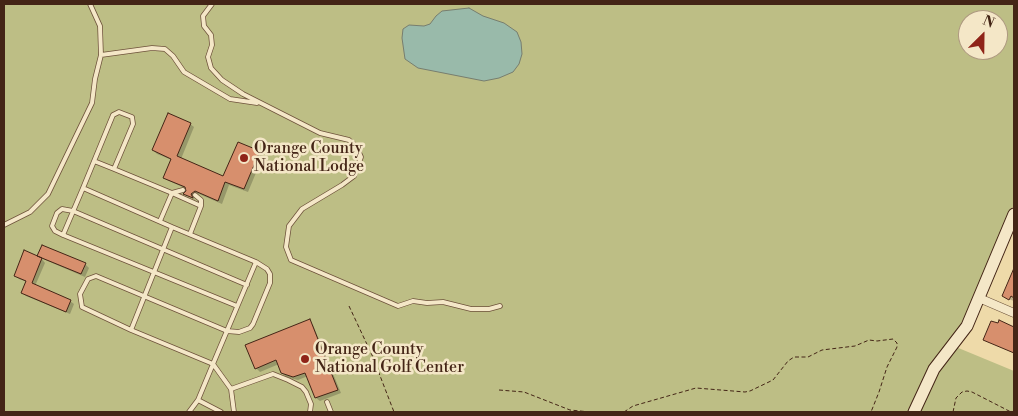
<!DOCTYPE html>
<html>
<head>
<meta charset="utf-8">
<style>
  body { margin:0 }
  #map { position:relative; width:1018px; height:416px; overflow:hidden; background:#eedaa9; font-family:"Libre Bodoni",serif }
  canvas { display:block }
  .frame { position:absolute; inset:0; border:5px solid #442516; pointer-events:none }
  .north { position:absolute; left:958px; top:10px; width:50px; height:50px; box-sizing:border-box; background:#f4e7c7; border:1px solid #ae9980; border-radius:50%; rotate:23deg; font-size:14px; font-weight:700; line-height:20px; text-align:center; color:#442516 }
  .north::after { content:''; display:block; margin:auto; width:18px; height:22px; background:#8f2418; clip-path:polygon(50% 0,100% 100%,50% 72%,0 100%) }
</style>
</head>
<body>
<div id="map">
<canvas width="1018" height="416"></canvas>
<div class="frame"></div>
<div class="north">N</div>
</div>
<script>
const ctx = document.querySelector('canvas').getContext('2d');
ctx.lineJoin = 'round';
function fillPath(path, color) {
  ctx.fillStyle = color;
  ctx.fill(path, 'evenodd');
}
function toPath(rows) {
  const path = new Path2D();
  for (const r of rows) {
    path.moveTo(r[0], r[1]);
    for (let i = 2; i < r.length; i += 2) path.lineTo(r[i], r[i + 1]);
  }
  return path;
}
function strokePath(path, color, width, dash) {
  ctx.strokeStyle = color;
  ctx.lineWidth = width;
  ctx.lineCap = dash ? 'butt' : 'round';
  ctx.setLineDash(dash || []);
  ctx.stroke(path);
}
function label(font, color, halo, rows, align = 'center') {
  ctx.font = font + ' "Libre Bodoni",serif';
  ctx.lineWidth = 5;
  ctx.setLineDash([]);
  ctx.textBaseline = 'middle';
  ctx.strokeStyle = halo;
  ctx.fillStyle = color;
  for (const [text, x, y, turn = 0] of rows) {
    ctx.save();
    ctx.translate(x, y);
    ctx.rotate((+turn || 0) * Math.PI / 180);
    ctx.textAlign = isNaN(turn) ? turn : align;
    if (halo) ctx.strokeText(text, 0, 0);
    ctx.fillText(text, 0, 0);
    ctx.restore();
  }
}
fillPath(toPath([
  [4,4,1014,4,1014,204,956,347,1014,371,1014,412,4,412],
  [968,20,998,20,998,50,968,50]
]), '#bdbe85');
const water = toPath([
  [469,8,483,16,504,23,517,32,521,42,522,54,519,64,513,72,499,78,484,81,418,68,405,59,402,38,403,29,409,25,424,26,430,24,436,16,442,11,469,8]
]);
fillPath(water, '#99baaa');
strokePath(water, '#777e6f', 1);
fillPath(toPath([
  [190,124,194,127,181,159,224,178,259,152,263,156,248,192,229,185,222,204,199,194,194,198,195,200,185,194,187,189,169,181,165,178,172,160,157,154,153,150],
  [39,255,85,264,89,268,85,277,43,259],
  [42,259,45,263,35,286,70,301,74,304,70,314,26,296,23,293,27,282,19,279,15,275],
  [1012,275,1014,276,1014,301,1005,298],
  [309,321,313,325,341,393,320,401,316,398,308,376,298,380,286,377,282,373,279,364,260,372,256,368]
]), '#0003');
const building = toPath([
  [168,113,191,123,177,156,223,176,238,142,260,151,244,189,225,182,218,201,195,191,191,194,193,198,183,194,186,191,185,187,163,178,171,159,152,150,168,113],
  [42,245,86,263,81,274,37,256,42,245],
  [24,250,42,258,32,283,71,300,66,312,21,293,26,281,14,276,24,250],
  [1014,268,1014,298,1011,296,1009,300,1002,296,1014,268],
  [310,319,338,390,315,398,305,373,293,377,281,373,276,360,255,369,245,345,310,319],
  [999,320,1014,327,1014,353,983,340,991,321,998,323,999,320]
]);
fillPath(building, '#d78f6d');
strokePath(building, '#442516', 1);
const lane = toPath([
  [212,4,203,16,204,26,211,35,212,45,208,57,211,68,222,80,243,94,320,133,349,140,356,146,361,157,354,176,342,185,302,209,289,226,286,247,291,260,398,306,413,301,427,303,443,302,471,309,489,309,500,306],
  [101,55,152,48,165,49,173,56,184,72,230,99,257,103],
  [94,161,114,169],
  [83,188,113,115,119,112,132,117,133,124,114,169,172,193,160,221],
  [172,193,201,206,190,234],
  [172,193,183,190],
  [195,195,201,200,201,206],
  [4,225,30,212,48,194,92,103,95,79,101,55,100,26,90,4],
  [172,227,83,188,63,235,237,306],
  [63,235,55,231,52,226,57,213,62,209,73,211,247,285],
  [131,330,82,307,80,294,88,279,96,276,227,331,239,332,250,328,253,324,270,283,270,274,267,269,256,262],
  [231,389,234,412],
  [198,400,221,412],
  [327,402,331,412],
  [189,412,198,400,213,364,256,262,172,227,131,330,213,364,231,389,273,374,288,380,302,387,306,392,311,404,310,412]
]);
const street = toPath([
  [979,298,1014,313]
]);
const secondary = toPath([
  [914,412,934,369,967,326,1014,214]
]);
strokePath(lane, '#6e523b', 5.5);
strokePath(street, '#6e523b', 9);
strokePath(secondary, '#442516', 13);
strokePath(toPath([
  [349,306,372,355,394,412],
  [499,390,524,392,570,410,590,412],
  [624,412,633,406,696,388,745,392,750,391,773,380,788,361,794,357,808,357,822,350,855,346,869,340,877,341,893,339,897,343,897,347,887,367,879,392,871,412],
  [953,412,956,398,962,392,967,391,972,392,1011,412]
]), '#442516', 1, [4, 2.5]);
strokePath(lane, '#f4e7c7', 4);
strokePath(street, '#f4e7c7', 8);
strokePath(secondary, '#f4e7c7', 11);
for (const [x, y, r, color] of [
  [244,158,5,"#8f2418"],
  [305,359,5,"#8f2418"]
]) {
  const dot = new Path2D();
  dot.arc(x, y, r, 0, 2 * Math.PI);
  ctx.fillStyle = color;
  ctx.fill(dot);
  strokePath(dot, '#f4e7c7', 2);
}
label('16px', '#442516', '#f4e7c7', [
  ["Orange County",254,149],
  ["National Lodge",254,167],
  ["Orange County",315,350],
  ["National Golf Center",315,368]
], 'left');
</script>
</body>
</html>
